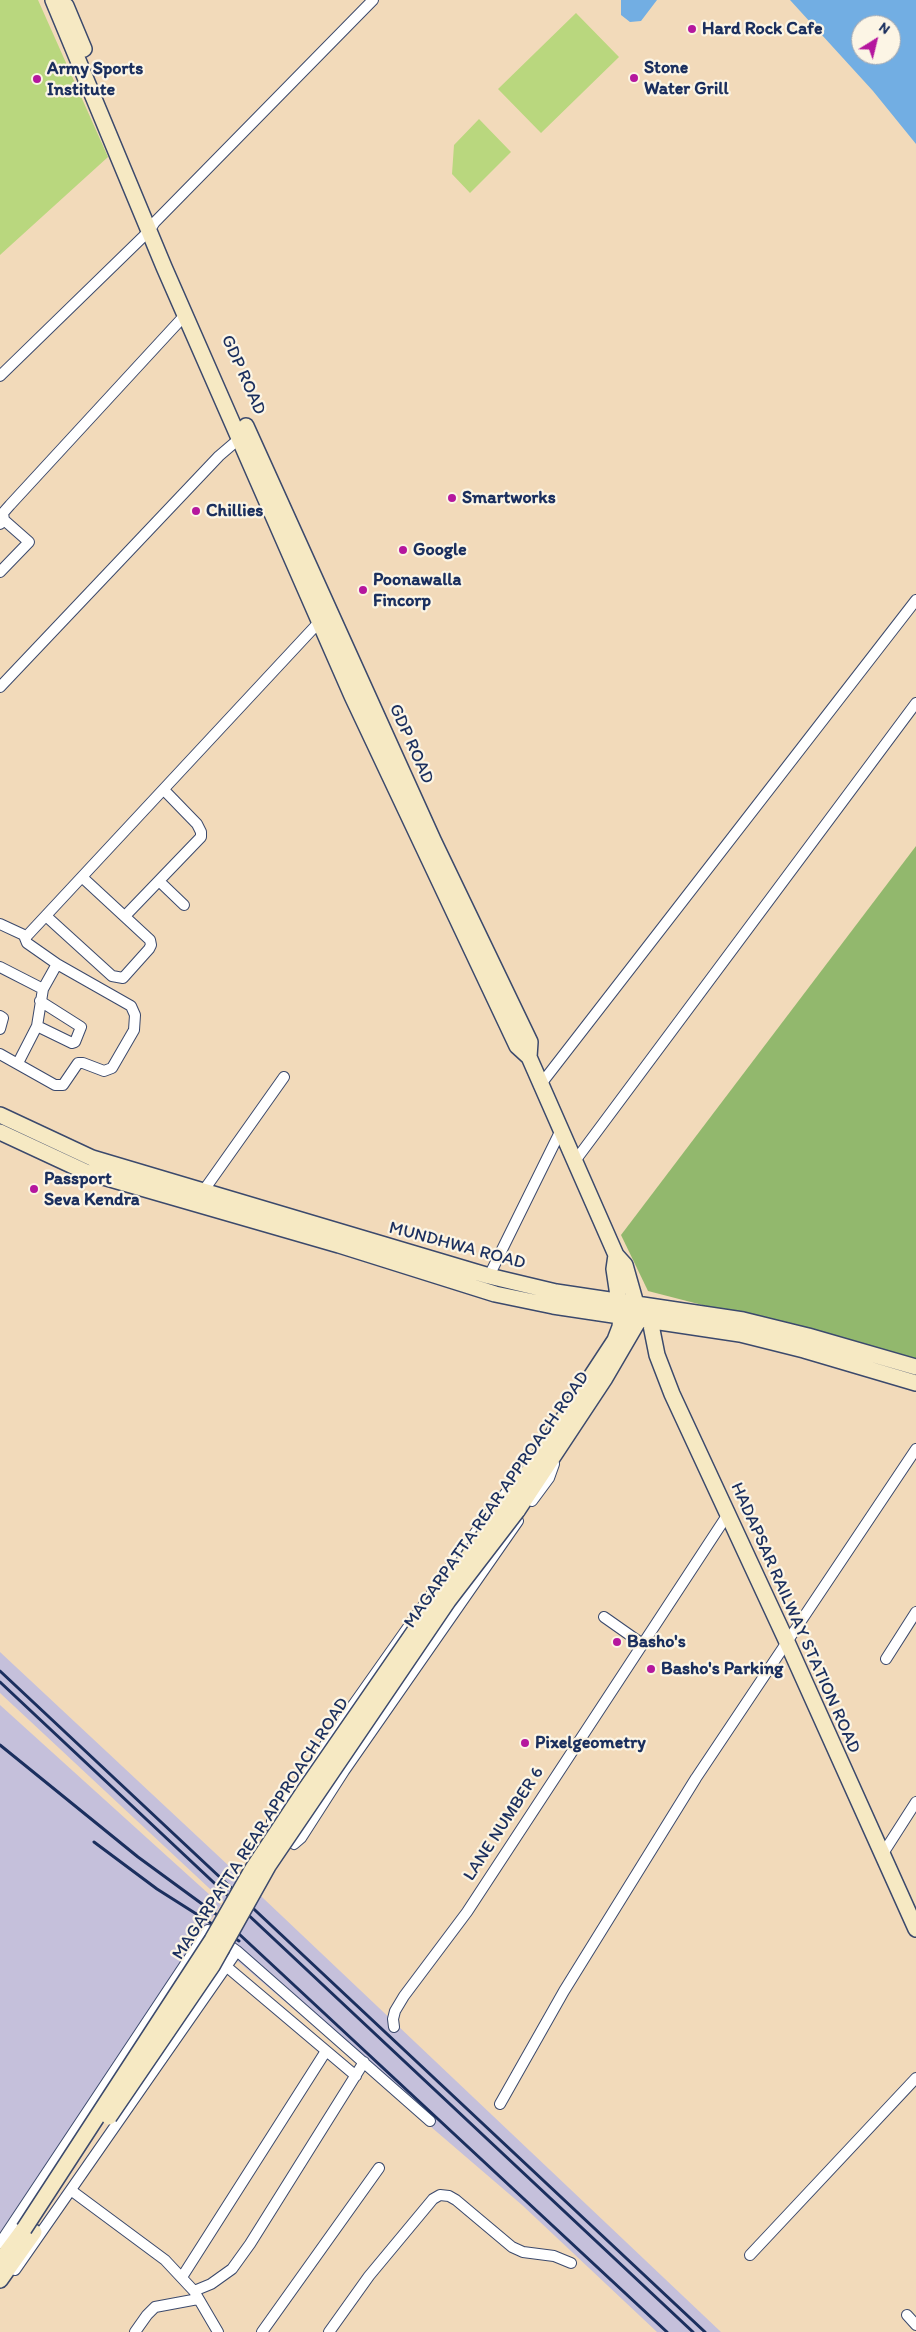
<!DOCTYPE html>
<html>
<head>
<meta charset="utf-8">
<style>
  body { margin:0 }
  #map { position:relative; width:916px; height:2332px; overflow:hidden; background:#f2daba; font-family:Itim,sans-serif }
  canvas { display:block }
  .north { position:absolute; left:851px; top:15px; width:50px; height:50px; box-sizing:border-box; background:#fcf5e5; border:1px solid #a2a6af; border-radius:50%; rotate:36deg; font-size:14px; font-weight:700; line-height:20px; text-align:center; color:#1b2f5e }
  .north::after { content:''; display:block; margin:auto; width:18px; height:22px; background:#b5179e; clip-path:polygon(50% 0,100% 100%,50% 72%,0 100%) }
</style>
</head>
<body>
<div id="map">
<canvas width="916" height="2332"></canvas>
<div class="north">N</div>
</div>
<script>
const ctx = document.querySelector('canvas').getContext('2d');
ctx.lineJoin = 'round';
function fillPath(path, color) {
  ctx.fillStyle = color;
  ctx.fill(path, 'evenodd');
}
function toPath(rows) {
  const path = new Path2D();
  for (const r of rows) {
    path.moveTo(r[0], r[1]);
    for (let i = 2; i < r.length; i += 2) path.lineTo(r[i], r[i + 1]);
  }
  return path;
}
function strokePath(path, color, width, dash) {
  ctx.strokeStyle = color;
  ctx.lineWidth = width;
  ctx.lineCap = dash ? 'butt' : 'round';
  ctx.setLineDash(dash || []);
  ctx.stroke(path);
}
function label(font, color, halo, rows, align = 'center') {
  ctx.font = font + ' Itim,sans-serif';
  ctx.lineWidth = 4.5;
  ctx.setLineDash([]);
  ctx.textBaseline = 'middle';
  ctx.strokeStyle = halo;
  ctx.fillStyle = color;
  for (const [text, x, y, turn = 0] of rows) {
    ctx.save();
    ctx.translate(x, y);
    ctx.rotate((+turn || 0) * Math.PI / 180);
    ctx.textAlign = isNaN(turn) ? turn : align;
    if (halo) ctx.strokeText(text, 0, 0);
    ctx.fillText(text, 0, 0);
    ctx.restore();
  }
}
fillPath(toPath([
  [0,1652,244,1880,721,2332,657,2332,522,2205,219,1945,218,1934,209,1925,224,1902,0,1693],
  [0,1705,221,1905,0,2233]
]), '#c5c0db');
fillPath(toPath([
  [0,0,38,0,108,157,0,255],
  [576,13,619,57,541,133,498,89],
  [479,119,511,152,470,193,452,174,454,145]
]), '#b9d77e');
fillPath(toPath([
  [916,846,916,1360,648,1291,621,1235]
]), '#92b86d');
fillPath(toPath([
  [621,0,657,0,641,21,630,22,621,15],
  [790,0,916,0,916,144,873,91],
  [861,25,891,25,891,55,861,55]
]), '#72aee3');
const street = toPath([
  [0,376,149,231,155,222,373,0],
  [0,524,4,520,3,513,10,505,186,314],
  [0,572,29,542,4,520],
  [0,687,219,456,240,438],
  [159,881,184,905],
  [46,916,112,976,123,978,149,949,151,945,150,940,83,878],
  [125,916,201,837,201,832,197,824,164,790],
  [0,924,26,936],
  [0,967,43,989],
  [0,1016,3,1018,0,1029],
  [37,1026,72,1043,75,1042,81,1027,40,1001],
  [0,1054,55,1085,63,1085,78,1063,83,1063,104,1071,112,1068,134,1030,135,1015,131,1006,57,964,27,943,25,938,322,619],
  [18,1063,37,1026,43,989,57,964],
  [541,1084,916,600],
  [575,1161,916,703],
  [204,1190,284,1077],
  [489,1276,561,1130],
  [532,1501,549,1478,554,1464],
  [447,1572,494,1507,522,1474],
  [433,1592,272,1820,272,1828,294,1844,301,1838,344,1771,518,1521],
  [604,1617,641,1643],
  [886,1659,916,1612],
  [882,1855,916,1802],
  [227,1967,356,2076],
  [394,2027,393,2019,395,2011,404,1996,467,1912,728,1514],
  [500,2104,564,1991,696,1778,916,1449],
  [72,2191,165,2260,194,2291,218,2332],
  [0,2243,208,1930,237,1951,430,2121],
  [750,2255,916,2078],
  [15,2270,237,1951],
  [182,2277,326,2051],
  [194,2291,211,2284,232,2269,250,2244,364,2062],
  [907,2315,916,2325],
  [135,2332,147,2315,155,2307,198,2299],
  [262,2332,379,2168],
  [329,2332,369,2276,433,2199,440,2195,449,2196,456,2200,512,2247,523,2252,554,2256,571,2263]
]);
const secondary = toPath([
  [53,0,164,267,352,696,517,1046,529,1057,616,1255,625,1265,640,1318,605,1378,517,1511],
  [66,6,84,49],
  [246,426,434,842,530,1042,529,1057],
  [0,1115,92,1158,489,1276,556,1292,743,1320,808,1336,916,1367],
  [0,1132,86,1172,339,1245,495,1294,553,1306,740,1334,804,1350,916,1383],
  [650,1320,657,1355,672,1394,787,1642,916,1929],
  [506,1506,615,1340,620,1327,621,1316,614,1269,616,1255],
  [0,2261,24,2229],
  [0,2280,34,2232]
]);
strokePath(street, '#3b496c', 12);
strokePath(secondary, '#3b496c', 18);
strokePath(street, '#fff', 10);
strokePath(secondary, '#f6e9c3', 15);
strokePath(toPath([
  [0,1671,705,2332],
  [0,1682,693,2332],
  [0,1745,138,1857,224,1920,667,2332],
  [94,1842,157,1889,239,1941]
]), '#1b2f5e', 3);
const secondaryBridge = toPath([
  [109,2117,212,1966,268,1866,448,1601,517,1511],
  [24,2229,212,1940,252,1870,305,1790,438,1597,506,1506]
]);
strokePath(secondaryBridge, '#3b496c', 18, []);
strokePath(secondaryBridge, '#f6e9c3', 15);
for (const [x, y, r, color] of [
  [692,29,5,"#b5179e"],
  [634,78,5,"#b5179e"],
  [37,79,5,"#b5179e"],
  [452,498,5,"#b5179e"],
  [196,511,5,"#b5179e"],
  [403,550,5,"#b5179e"],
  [363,590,5,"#b5179e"],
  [34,1189,5,"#b5179e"],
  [617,1642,5,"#b5179e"],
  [651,1669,5,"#b5179e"],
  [525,1743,5,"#b5179e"]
]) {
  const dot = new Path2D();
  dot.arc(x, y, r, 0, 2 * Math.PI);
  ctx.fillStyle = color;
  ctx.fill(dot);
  strokePath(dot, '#fcf5e5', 2);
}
label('bold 18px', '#1b2f5e', '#fcf5e5', [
  ["Hard Rock Cafe",702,29],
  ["Stone",644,68],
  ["Water Grill",644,89],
  ["Army Sports",47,69],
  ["Institute",47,90],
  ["Smartworks",462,498],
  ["Chillies",206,511],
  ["Google",413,550],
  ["Poonawalla",373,580],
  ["Fincorp",373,601],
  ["Passport",44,1179],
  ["Seva Kendra",44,1200],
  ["Basho's",627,1642],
  ["Basho's Parking",661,1669],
  ["Pixelgeometry",535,1743]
], 'left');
label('18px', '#1b2f5e', '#fcf5e5', [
  ["GDP ROAD",243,375,66],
  ["GDP ROAD",411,744,66],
  ["MUNDHWA ROAD",457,1246,15],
  ["MAGARPATTA REAR APPROACH ROAD",497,1500,-55],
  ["HADAPSAR RAILWAY STATION ROAD",795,1618,66],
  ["LANE NUMBER 6",504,1824,-57],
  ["MAGARPATTA REAR APPROACH ROAD",261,1829,-57]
]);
</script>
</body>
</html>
